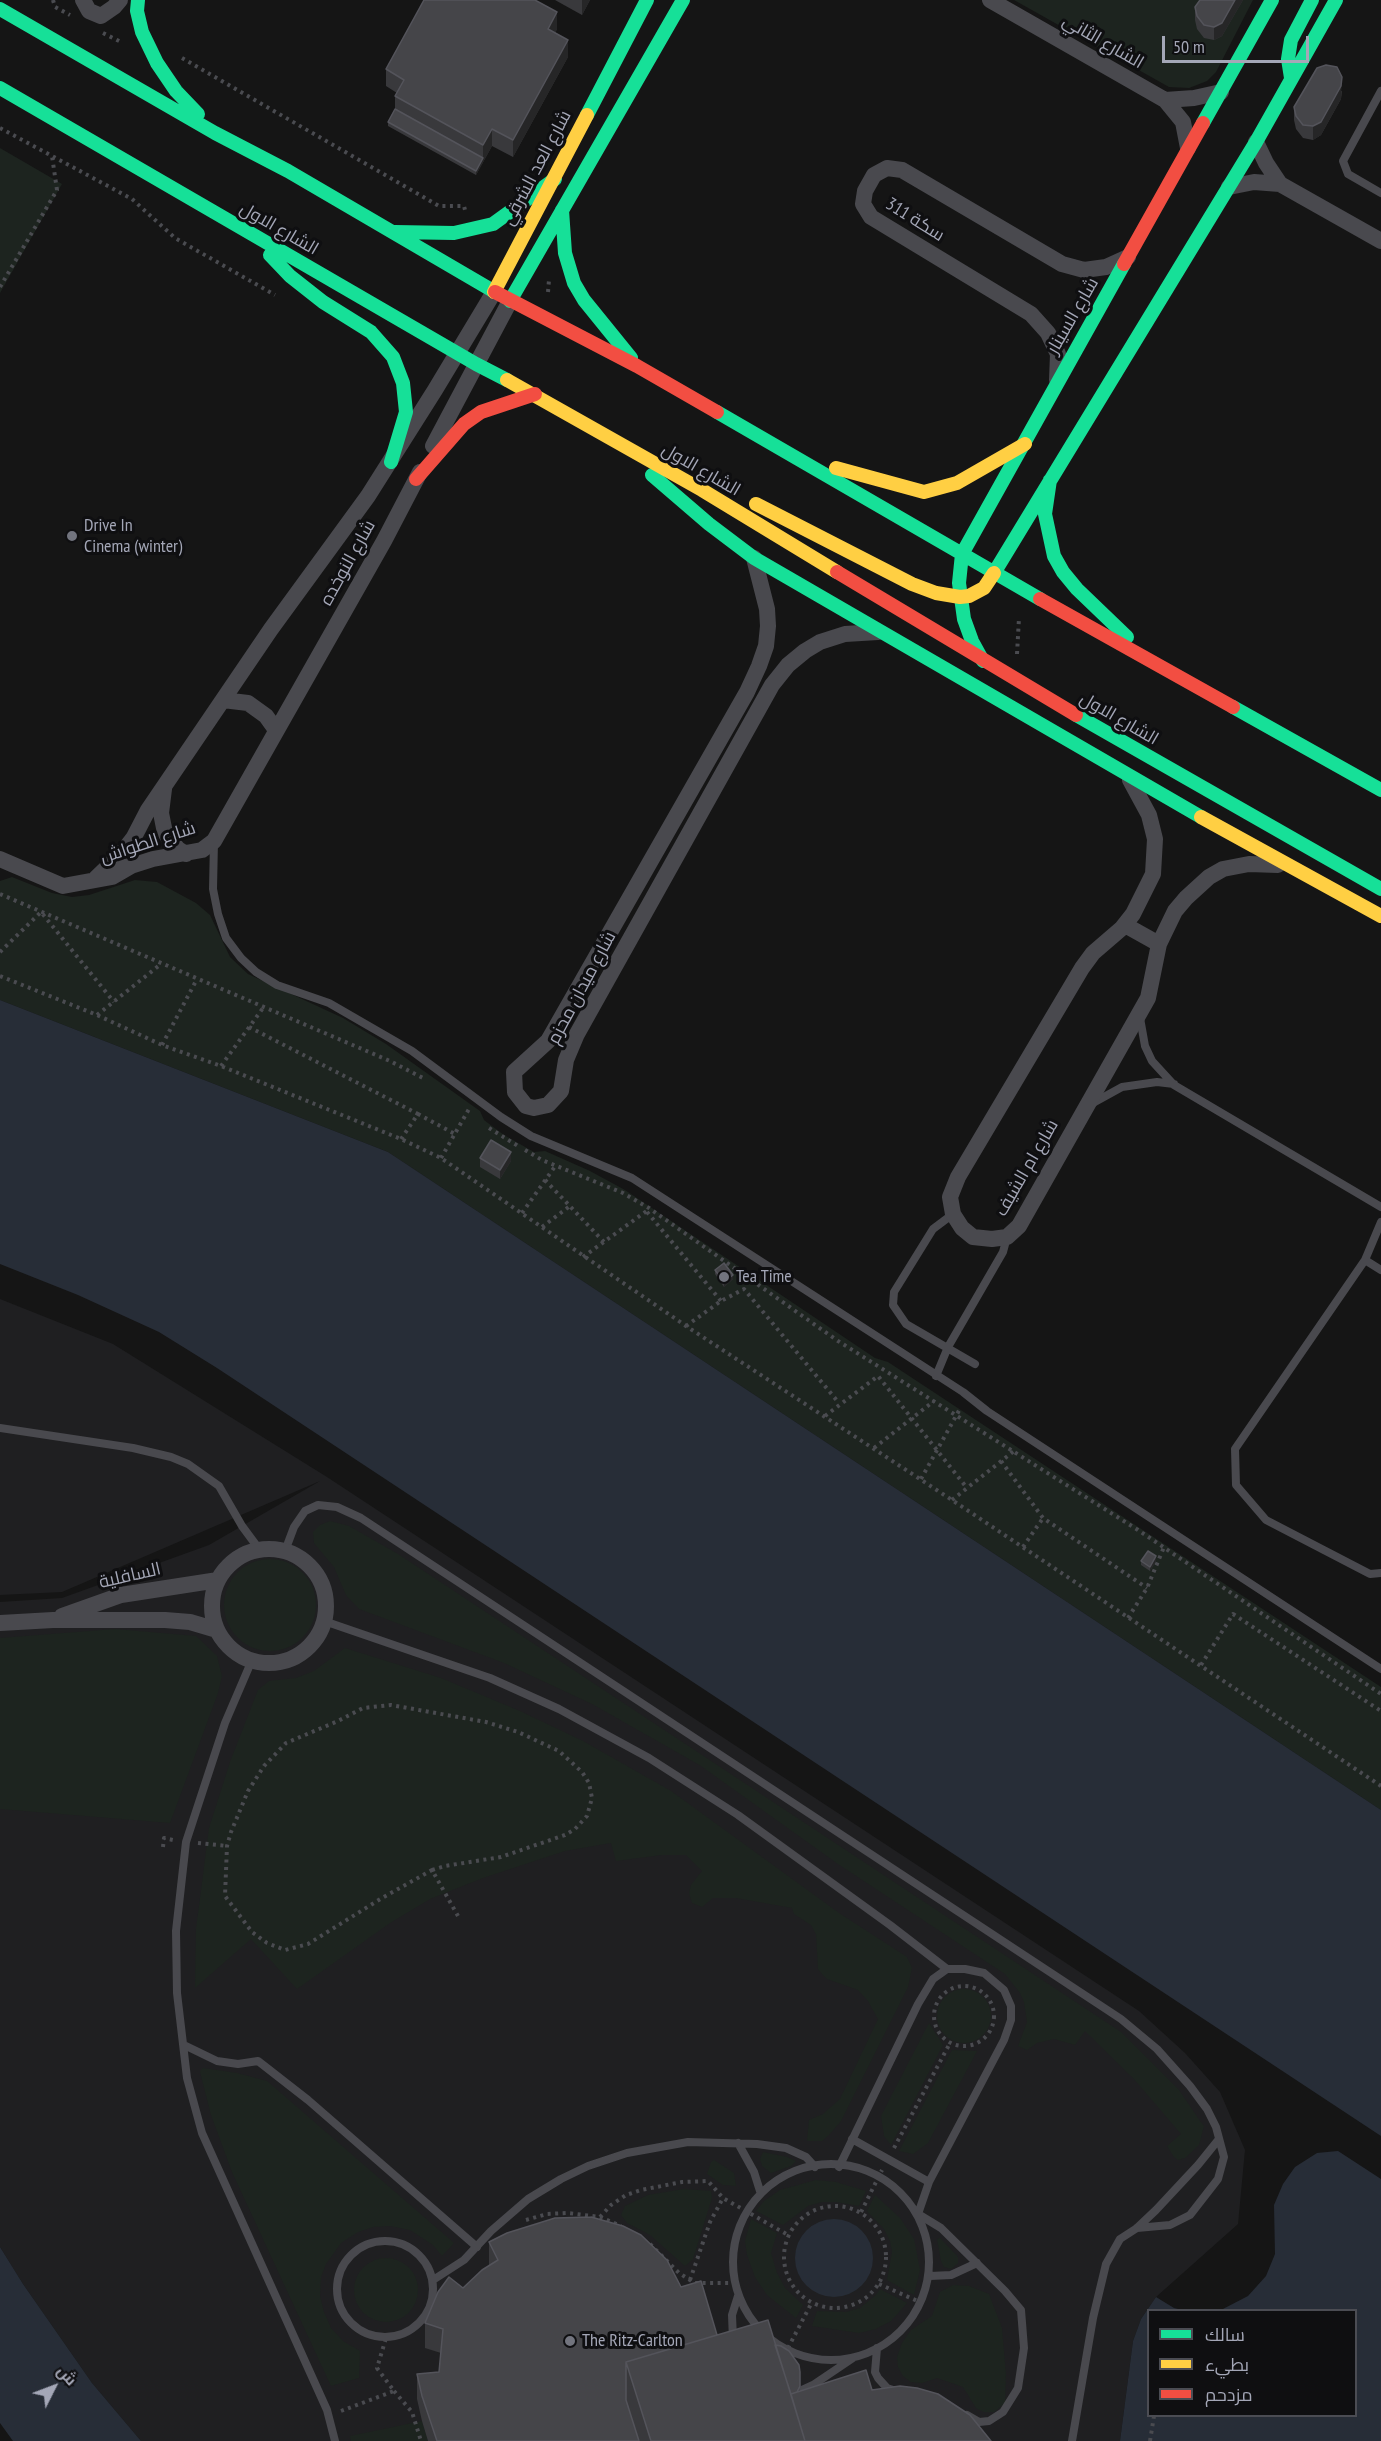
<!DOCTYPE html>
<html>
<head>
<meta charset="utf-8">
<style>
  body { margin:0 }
  #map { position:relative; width:1381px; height:2441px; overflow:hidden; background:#151515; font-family:"PT Sans Narrow",Cairo,sans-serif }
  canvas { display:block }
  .legend { position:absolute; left:1147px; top:2309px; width:210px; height:108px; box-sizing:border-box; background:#0f0f11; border:2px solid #4b4c53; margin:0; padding:8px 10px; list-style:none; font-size:18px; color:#a4a7b7 }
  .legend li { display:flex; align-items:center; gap:12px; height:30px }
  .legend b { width:30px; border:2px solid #4b4c53 }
  .north { position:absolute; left:24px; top:2357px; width:60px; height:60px; -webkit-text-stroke:4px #0f0f11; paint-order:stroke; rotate:48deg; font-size:16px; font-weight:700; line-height:24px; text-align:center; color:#a4a7b7 }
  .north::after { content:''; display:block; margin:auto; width:21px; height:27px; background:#a4a7b7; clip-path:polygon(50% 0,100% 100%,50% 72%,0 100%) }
  .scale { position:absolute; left:1162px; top:36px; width:147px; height:27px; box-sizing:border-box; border:3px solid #a4a7b7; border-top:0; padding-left:8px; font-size:18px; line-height:21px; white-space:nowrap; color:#a4a7b7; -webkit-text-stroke:4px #0f0f11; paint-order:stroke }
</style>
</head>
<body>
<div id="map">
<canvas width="1381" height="2441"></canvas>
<ul class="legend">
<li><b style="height:8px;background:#16e098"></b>سالك</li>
<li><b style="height:8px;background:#ffcf43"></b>بطيء</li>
<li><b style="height:8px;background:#f24e42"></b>مزدحم</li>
</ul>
<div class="north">ش</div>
<div class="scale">50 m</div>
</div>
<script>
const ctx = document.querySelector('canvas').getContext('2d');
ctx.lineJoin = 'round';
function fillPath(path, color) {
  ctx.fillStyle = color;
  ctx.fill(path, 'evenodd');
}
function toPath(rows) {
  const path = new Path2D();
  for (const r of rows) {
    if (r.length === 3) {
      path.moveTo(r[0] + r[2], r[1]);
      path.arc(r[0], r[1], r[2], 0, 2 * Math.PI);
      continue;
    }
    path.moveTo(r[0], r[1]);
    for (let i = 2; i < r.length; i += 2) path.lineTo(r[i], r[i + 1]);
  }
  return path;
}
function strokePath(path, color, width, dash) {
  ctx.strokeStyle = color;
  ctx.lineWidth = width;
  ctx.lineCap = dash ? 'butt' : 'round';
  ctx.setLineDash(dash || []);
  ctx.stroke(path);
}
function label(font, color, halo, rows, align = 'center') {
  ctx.font = font + ' "PT Sans Narrow",Cairo,sans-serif';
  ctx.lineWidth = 6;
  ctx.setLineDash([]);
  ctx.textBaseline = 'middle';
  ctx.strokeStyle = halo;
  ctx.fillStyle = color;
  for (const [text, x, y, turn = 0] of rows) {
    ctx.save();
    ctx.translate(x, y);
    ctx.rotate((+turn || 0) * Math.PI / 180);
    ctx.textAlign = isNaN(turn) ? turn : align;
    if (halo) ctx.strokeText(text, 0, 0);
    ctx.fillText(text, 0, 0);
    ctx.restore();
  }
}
fillPath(toPath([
  [0,1299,113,1344,327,1477,1139,2011,1185,2053,1220,2092,1245,2150,1238,2224,1156,2297,1141,2319,1133,2341,1120,2441,141,2441,92,2383,23,2284,0,2247,0,1602,62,1598,209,1545,320,1481,62,1592,0,1595]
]), '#1f1f21');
fillPath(toPath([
  [1014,0,1253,0,1216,72,1207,81,1189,88,1169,87],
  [0,148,62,184,0,293],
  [12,877,52,893,72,897,89,895,135,880,157,882,196,903,210,915,230,957,248,974,343,1018,386,1044,480,1111,484,1120,504,1135,534,1152,545,1151,590,1171,625,1190,875,1358,888,1362,1381,1687,1381,1810,388,1152,0,1000,0,881],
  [330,1521,349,1526,398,1554,1121,2032,1179,2090,1200,2121,1204,2126,1199,2145,1185,2158,1178,2160,1174,2157,1167,2146,1181,2134,1134,2079,1085,2031,1075,2045,1054,2039,1037,2043,1027,2050,1018,2046,1027,2022,1024,2002,1020,1993,1005,1974,838,1864,701,1766,594,1705,504,1663,359,1609,346,1595,334,1567,314,1543,313,1532,320,1525],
  [270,1605,46],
  [115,1629,196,1636,217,1656,222,1676,218,1693,170,1823,0,1809,0,1638],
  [345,1648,441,1678,520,1711,583,1741,671,1791,839,1913,907,1957,912,1968,908,1987,841,2121,829,2135,822,2141,807,2141,809,2120,823,2114,840,2099,878,2019,868,2001,858,1990,827,1979,822,1974,818,1969,816,1934,811,1925,794,1914,792,1908,736,1898,713,1898,702,1907,692,1903,689,1893,691,1885,702,1871,686,1855,662,1855,616,1861,611,1843,565,1851,483,1878,430,1899,390,1923,297,1989,251,1939,195,1988,196,1929,209,1828,230,1762,258,1690,269,1681,296,1678,314,1671],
  [964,2016,27],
  [929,2023,943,2045,891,2145,884,2136,881,2116],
  [952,2050,977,2051,928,2143,913,2154,899,2151],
  [203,2068,237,2073,267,2081,454,2243,442,2256,433,2245,410,2230,390,2226,373,2227,358,2232,341,2243,326,2264,321,2277,320,2296,324,2312,331,2328,343,2341,360,2351,359,2378,331,2386,232,2172,211,2115,201,2076,200,2071],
  [763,2152,787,2157,796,2161,791,2166,771,2173,762,2166,760,2159],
  [714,2160,734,2173,736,2186,723,2185,707,2174,711,2162],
  [816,2180,836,2182,866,2191,859,2206,836,2202,822,2202,808,2206,783,2225,756,2211,764,2201,780,2190],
  [684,2189,711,2191,712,2198,693,2259,685,2266,650,2235,627,2223,621,2215,625,2206,648,2195],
  [875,2195,900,2218,914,2239,920,2270,914,2295,887,2280,892,2252,890,2241,884,2229,867,2211],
  [751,2219,777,2233,771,2253,777,2273,785,2288,803,2305,796,2318,767,2295,755,2277,747,2255,745,2241],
  [940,2238,958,2257,958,2263,951,2269,944,2267,941,2261,937,2239],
  [386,2290,32],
  [953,2285,969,2286,989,2294,1002,2328,1006,2374,1005,2403,994,2412,984,2412,976,2408,963,2387,937,2378,922,2383,911,2382,903,2376,898,2367,897,2357,902,2343,911,2330,932,2316,940,2292],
  [880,2289,907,2303,891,2321,876,2329,859,2333,812,2326,817,2311,846,2312,860,2308,876,2295],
  [422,2421,428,2441,351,2441,350,2436]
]), '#1d241f');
fillPath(toPath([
  [0,1000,388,1152,1381,1810,1381,2136,217,1368,159,1332,78,1295,0,1264],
  [1338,2151,1381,2179,1381,2441,1120,2441,1133,2341,1141,2319,1156,2297,1174,2308,1182,2310,1148,2310,1148,2416,1356,2416,1356,2310,1221,2310,1248,2296,1266,2276,1275,2254,1274,2205,1283,2184,1295,2167,1317,2153],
  [834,2258,39],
  [0,2247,23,2284,92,2383,141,2441,13,2441,0,2423]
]), '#272d37');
strokePath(toPath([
  [53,0,55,7,70,15],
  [103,33,123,43],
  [182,58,439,206,464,206,465,210],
  [0,128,132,199,175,238,275,295],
  [0,287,57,190,52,156],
  [548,292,549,280],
  [1017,654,1019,618],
  [0,894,390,1061,423,1078],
  [0,952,41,912,114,1002],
  [0,976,97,1015,162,1045,221,1066,401,1139,441,1158,686,1326,952,1500,1381,1786],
  [97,1015,161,964],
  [249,1027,418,1114],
  [162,1045,197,979],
  [221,1066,263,1008],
  [489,1128,518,1146],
  [401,1139,418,1114,455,1134],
  [525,1150,542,1160,623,1193,649,1208,838,1341,1138,1530,1381,1694],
  [441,1158,469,1109],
  [545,1180,604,1242],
  [647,1212,721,1301],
  [522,1213,556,1165],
  [542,1227,570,1206],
  [583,1257,648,1210],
  [686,1326,721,1301,744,1289,839,1403],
  [825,1416,878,1376,967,1488],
  [874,1448,934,1401],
  [1001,1461,1043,1518,1147,1588],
  [921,1479,961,1407],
  [952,1500,1014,1451],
  [1023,1547,1043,1518],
  [1128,1618,1147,1588,1164,1547],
  [1201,1665,1233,1614,1381,1711],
  [198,1843,227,1846],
  [163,1847,164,1838,173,1840],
  [432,1870,445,1866,501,1857,565,1835,575,1829,587,1816,592,1798,589,1783,582,1772,559,1751,518,1732,486,1722,391,1705,363,1708,338,1721,286,1743,264,1766,248,1791,231,1832,227,1846,225,1896,252,1932,267,1943,285,1950,308,1944,382,1898,432,1870,458,1916],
  [964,2016,30],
  [894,2148,950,2043],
  [835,2257,51],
  [861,2212,882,2170],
  [600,2217,611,2205,626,2195,641,2190,682,2182,708,2181,723,2198,788,2235],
  [526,2220,547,2214,568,2213,600,2217,621,2226],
  [650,2244,679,2273,690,2280,695,2283,733,2283],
  [690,2280,710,2222,723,2198],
  [879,2284,922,2303],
  [788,2348,811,2304],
  [394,2391,412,2412,421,2441],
  [341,2411,394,2391,377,2368,386,2338],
  [1150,2441,1154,2416]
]), '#4a4b50', 4, [3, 4.5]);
strokePath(toPath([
  [1381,91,1343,161,1348,174,1381,193],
  [214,841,213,889,218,914,226,938,241,958,256,972,277,985,329,1003,412,1051,501,1117,531,1136,632,1178,963,1392,987,1411,1381,1669],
  [1140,1018,1145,1046,1152,1061,1174,1085,1381,1207],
  [1093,1103,1122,1087,1157,1082,1174,1084],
  [953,1214,933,1229,894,1292,893,1305,906,1324,975,1364],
  [1381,1222,1365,1260,1235,1449,1236,1485,1266,1520,1370,1574,1381,1573],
  [1365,1260,1381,1270],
  [936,1376,948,1347,1003,1252,1007,1237],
  [0,1428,133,1448,171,1457,188,1464,219,1486,242,1526,259,1549],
  [285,1551,294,1527,305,1511,318,1505,337,1507,361,1518,1121,2019,1157,2049,1190,2086,1207,2109,1216,2127,1224,2157,1218,2179,1190,2215,1170,2225,1137,2228],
  [324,1621,490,1678,559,1709,649,1758,738,1815,890,1925,947,1969],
  [252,1660,225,1723,186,1842,176,1931,177,1993,187,2078,202,2133,327,2410,335,2441],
  [184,2045,217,2061,238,2064,258,2061,308,2100,477,2247],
  [852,2139,929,2182],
  [738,2143,754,2172,760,2191],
  [831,2262,98],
  [839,2167,918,2004,933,1979,947,1969,965,1969,984,1973,1004,1990,1011,2006,1011,2020,1004,2040,929,2182,918,2214,941,2228,1005,2291,1021,2310,1024,2348,1018,2388,1003,2412,989,2421,979,2422,967,2415],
  [385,2289,48],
  [930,2276,951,2275,977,2263],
  [433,2280,464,2260,491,2231,528,2199,561,2179,588,2166,627,2153,688,2142,757,2144,786,2148,806,2157,815,2167],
  [733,2340,732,2315,738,2296],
  [877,2348,875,2372,878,2378,887,2388,896,2391],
  [800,2391,813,2385,853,2358],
  [1072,2441,1093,2318,1106,2264,1120,2239,1137,2228,1156,2210,1198,2165,1219,2139]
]), '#49494e', 8);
strokePath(toPath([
  [83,0,89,11,101,16,114,7,120,0],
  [990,0,1165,100,1183,122,1188,148],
  [1165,100,1194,98,1221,92],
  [1256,142,1266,163,1280,184],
  [1229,187,1254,182,1280,184,1381,241],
  [1057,380,1058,354,1048,333,1031,314,871,217,863,204,865,191,874,175,887,168,902,170,1062,264,1084,270,1106,267,1128,257],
  [433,446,510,301],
  [754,558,767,609,768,626,766,646,759,666,747,692,548,1041,514,1072,515,1092,526,1106,534,1108,548,1105,561,1091,566,1060,577,1034,772,685,788,665,805,651,820,642,845,634,878,632],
  [223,700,248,703,266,716,276,730],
  [1130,780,1149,815,1155,839,1153,874,1133,914,1122,928,1093,953,1082,968,958,1177,950,1197,953,1214,962,1228,973,1237,992,1239,1007,1237,1019,1226,1148,998,1159,944,1175,911,1186,898,1209,877,1223,869,1249,864,1278,865],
  [164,789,161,813,165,833,178,849,186,854],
  [0,859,63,886,112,877,131,866,153,859,202,850,214,841,384,541,420,472],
  [96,878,121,854,134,837,148,810,271,629,368,496,435,390,494,292],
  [1125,925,1159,944],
  [269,1606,57],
  [62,1616,121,1595,218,1580],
  [0,1623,53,1620,165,1620,190,1622,217,1630]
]), '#49494e', 16);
strokePath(toPath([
  [138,0,137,11,142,32,157,63,176,91,198,114],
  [0,9,215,133,288,171,495,292],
  [1291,78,1288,59,1291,40,1312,0],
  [0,88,476,364,507,380],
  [587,115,647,0],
  [1203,123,1272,0],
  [562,210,565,253,574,283,584,300,631,358],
  [395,232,454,233,493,224,555,179],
  [270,255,290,276,323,302,371,332,393,357,403,383,406,412,391,462],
  [510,301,683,0],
  [717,412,1040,599],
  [652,475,709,524,754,558,1201,817],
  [1050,480,1045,514,1054,556,1063,572,1077,589,1127,637],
  [994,573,1256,142,1336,0],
  [983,661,972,641,964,619,959,583,962,554,1124,264],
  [1233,707,1381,790],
  [1076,715,1381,889]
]), '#16e098', 14);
strokePath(toPath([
  [494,292,587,115],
  [507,380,702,490,837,572],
  [836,468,924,492,957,483,1025,444],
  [756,504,912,584,936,593,960,597,969,596,984,588,994,573],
  [1201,817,1381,916]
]), '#ffcf43', 14);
strokePath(toPath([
  [1124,264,1203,123],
  [495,292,637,366,717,412],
  [416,479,464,424,481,412,535,394],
  [837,572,1076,715],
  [1040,599,1233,707]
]), '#f24e42', 14);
fillPath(toPath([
  [555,0,590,0,582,15],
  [1200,0,1243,0,1222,36,1214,40,1204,38,1197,29,1195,20,1195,7],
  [557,29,555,33,568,57,513,157,492,146,476,175,388,126,388,122,395,109,395,96,397,93,386,86,386,69],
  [1342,91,1341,99,1321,135,1313,140,1303,138,1296,129,1294,120,1294,107],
  [480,1158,511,1161,500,1179,480,1167],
  [715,1270,733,1279,724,1287,715,1274],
  [1141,1561,1156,1561,1150,1571,1141,1565],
  [489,2242,681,2287,717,2335,775,2345,800,2391,872,2390,991,2441,428,2441,422,2421,417,2399,417,2374,439,2372,441,2353,425,2348,425,2323,489,2266]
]), '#39393c');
fillPath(toPath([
  [582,0,590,0,582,15],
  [1235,0,1243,0,1222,36,1214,40,1214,27],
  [557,12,557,29,548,46,548,29],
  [568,40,568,57,513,157,513,140],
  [1342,77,1341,99,1321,135,1313,140,1313,126],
  [492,129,492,146,476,175,476,171,483,158,483,145],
  [511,1152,511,1161,500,1179,500,1170],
  [733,1275,733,1279,724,1287,724,1282],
  [1156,1556,1156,1561,1150,1571,1150,1567]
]), '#262627');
const building = toPath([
  [424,0,535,0,557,12,548,29,568,40,513,140,492,129,483,145,395,96,404,80,386,69,424,0],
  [1200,0,1235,0,1222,23,1214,27,1204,25,1197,16,1195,7,1200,0],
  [1326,65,1337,67,1342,77,1341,86,1321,122,1313,126,1303,125,1296,116,1294,107,1317,68,1326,65],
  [395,109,483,158,476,171,388,122,395,109],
  [491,1140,511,1152,500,1170,480,1158,491,1140],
  [724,1263,733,1275,724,1282,715,1270,724,1263],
  [1148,1551,1156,1556,1150,1567,1141,1561,1148,1551],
  [591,2217,623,2226,641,2235,667,2260,681,2287,701,2281,717,2335,626,2362,626,2400,639,2441,437,2441,422,2396,417,2374,439,2372,443,2329,425,2323,438,2292,449,2277,463,2288,482,2270,498,2260,489,2242,507,2233,555,2218,591,2217],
  [768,2320,805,2441,651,2441,626,2362,768,2320],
  [775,2345,781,2346,789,2351,799,2365,800,2372,800,2386,797,2392,791,2394,775,2345],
  [866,2370,872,2390,900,2386,917,2388,938,2394,970,2415,991,2441,805,2441,791,2394,866,2370]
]);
fillPath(building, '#454549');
strokePath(building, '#54545b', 1.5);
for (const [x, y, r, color] of [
  [72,536,6,"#72747e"],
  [724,1277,6,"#72747e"],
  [570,2341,6,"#72747e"]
]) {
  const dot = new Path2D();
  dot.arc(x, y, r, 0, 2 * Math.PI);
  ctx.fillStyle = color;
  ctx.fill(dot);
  strokePath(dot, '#0f0f11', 2);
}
label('18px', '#a4a7b7', '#0f0f11', [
  ["الشارع الثاني",1103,42,30],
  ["شارع العد الشرقي",537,168,-62],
  ["سكة 311",915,220,32],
  ["الشارع الاول",279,229,30],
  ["شارع السينار",1073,316,-60],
  ["الشارع الاول",701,470,30],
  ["شارع النوخده",348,563,-61],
  ["الشارع الاول",1119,719,30],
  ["شارع الطواش",148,843,-18],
  ["شارع ميدان محزم",582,988,-62],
  ["شارع ام الشيف",1027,1168,-60],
  ["السافلية",130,1576,-13]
]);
label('18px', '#a4a7b7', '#0f0f11', [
  ["Drive In",84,526],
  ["Cinema (winter)",84,547],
  ["Tea Time",736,1277],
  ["The Ritz-Carlton",582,2341]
], 'left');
</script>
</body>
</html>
